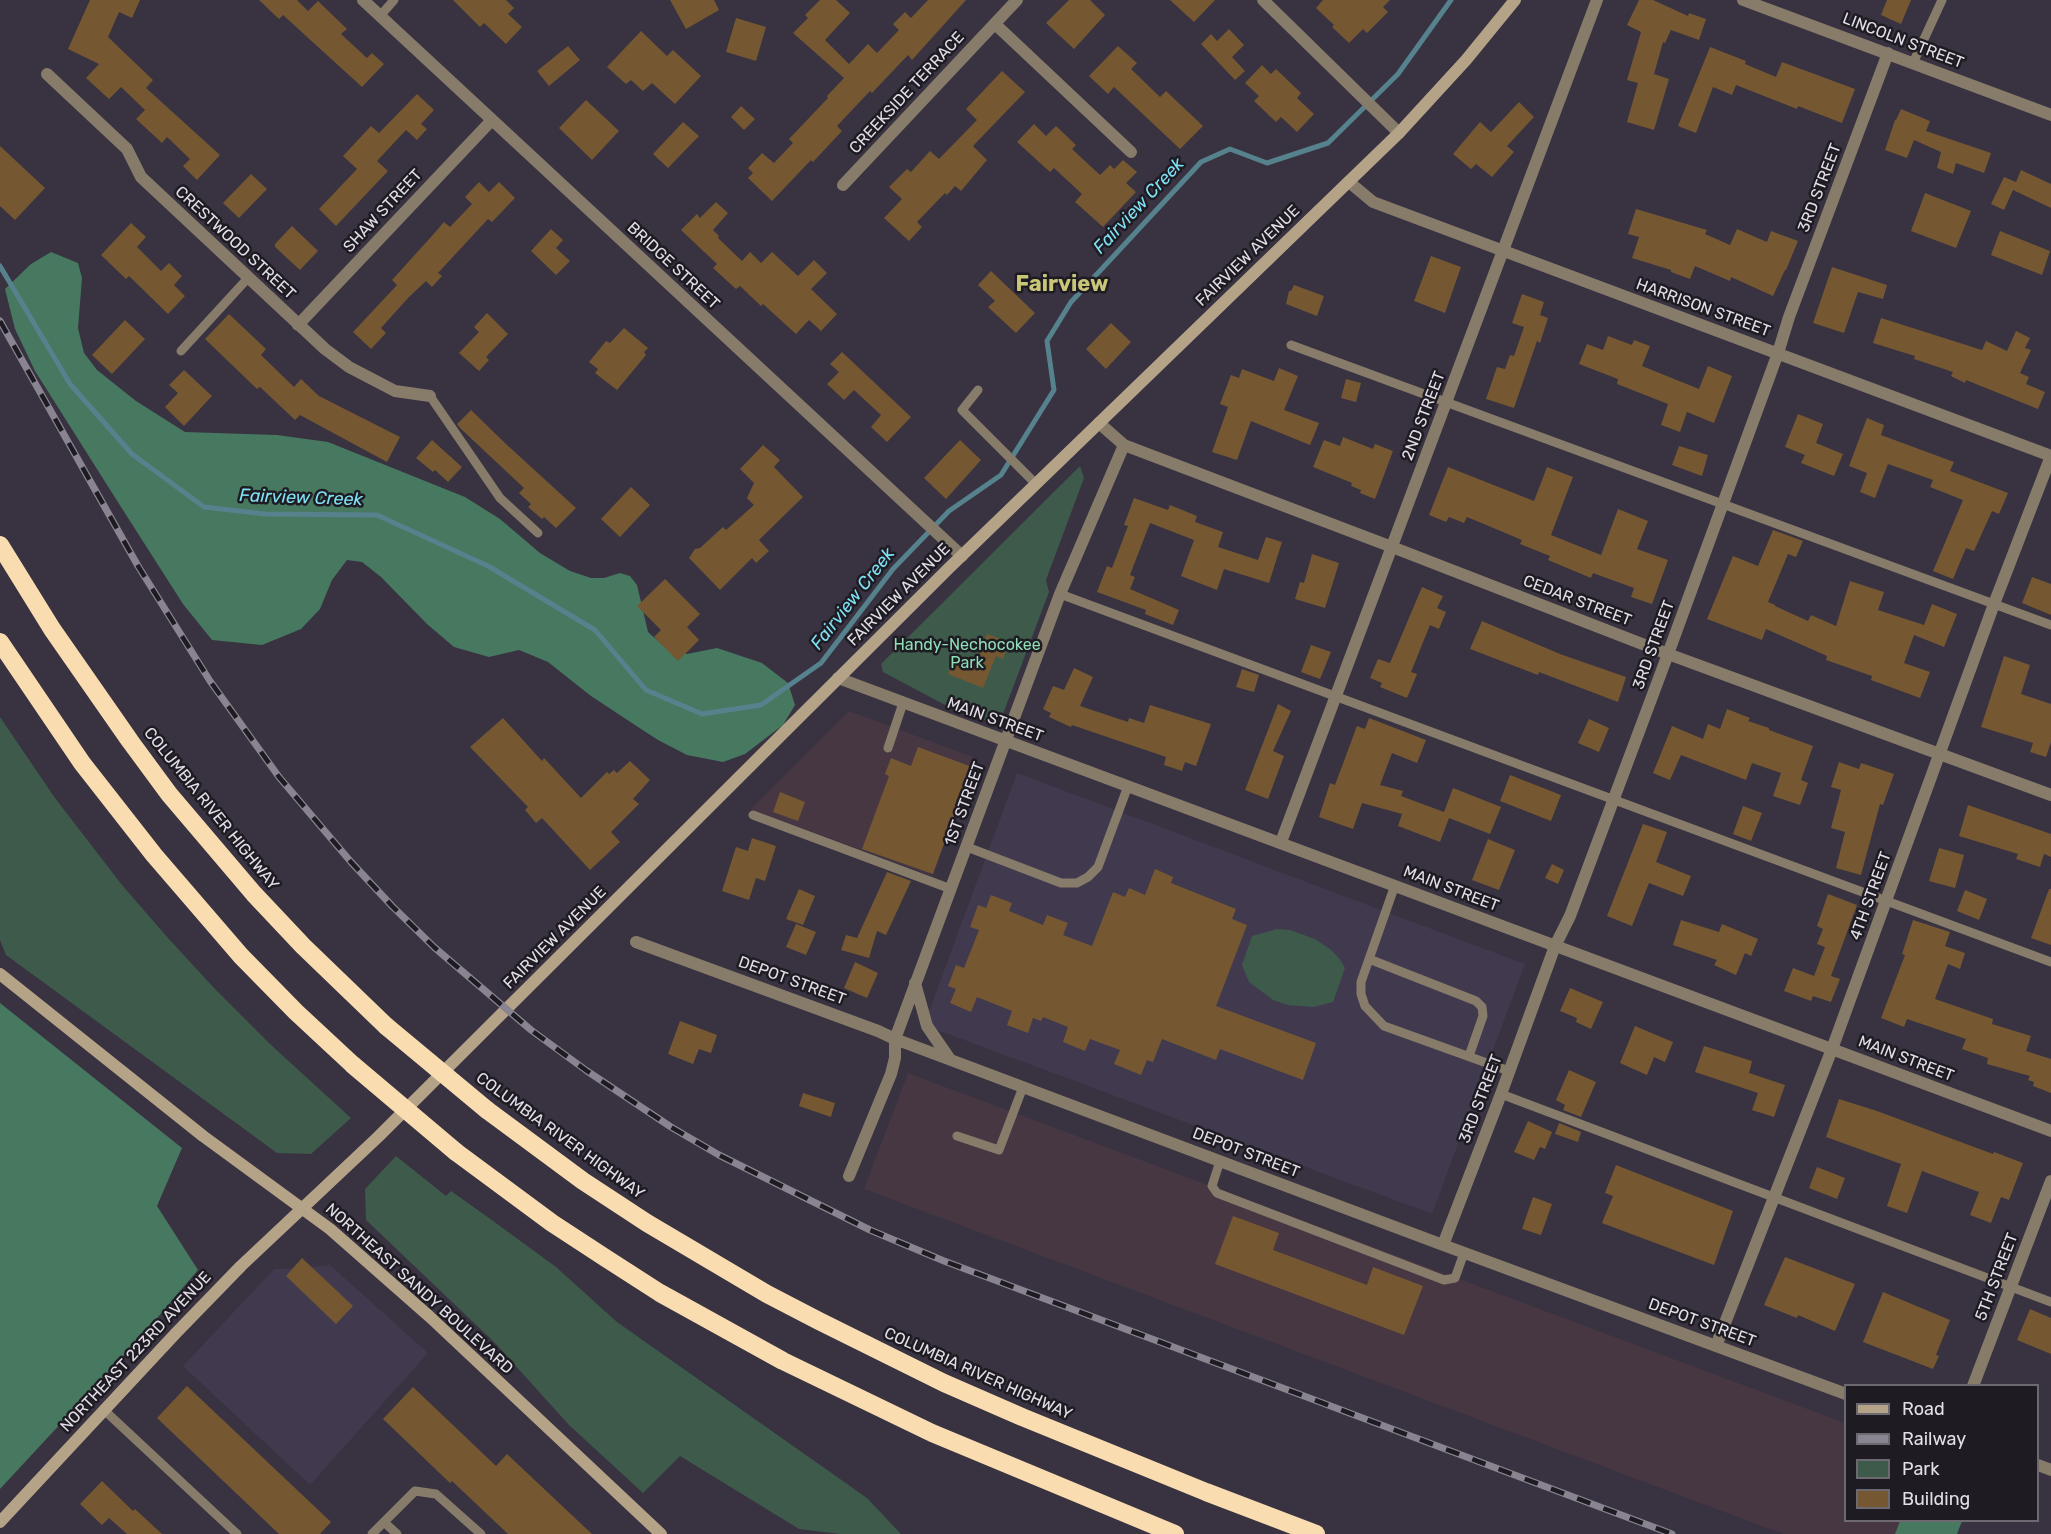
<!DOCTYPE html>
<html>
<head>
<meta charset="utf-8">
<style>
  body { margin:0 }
  #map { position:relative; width:2051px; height:1534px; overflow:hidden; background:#383241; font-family:Rubik,sans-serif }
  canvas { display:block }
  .legend { position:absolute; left:1844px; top:1384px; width:195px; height:138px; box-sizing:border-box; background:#1e1b22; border:2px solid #6c6971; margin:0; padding:8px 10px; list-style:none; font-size:18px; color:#e2dee8 }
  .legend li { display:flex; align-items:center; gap:12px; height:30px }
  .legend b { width:30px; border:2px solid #6c6971 }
</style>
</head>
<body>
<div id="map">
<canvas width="2051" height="1534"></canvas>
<ul class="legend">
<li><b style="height:8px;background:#b5a387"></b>Road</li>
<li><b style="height:8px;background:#898490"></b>Railway</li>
<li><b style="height:16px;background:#3d5a4b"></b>Park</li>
<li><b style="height:16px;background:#755832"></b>Building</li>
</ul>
</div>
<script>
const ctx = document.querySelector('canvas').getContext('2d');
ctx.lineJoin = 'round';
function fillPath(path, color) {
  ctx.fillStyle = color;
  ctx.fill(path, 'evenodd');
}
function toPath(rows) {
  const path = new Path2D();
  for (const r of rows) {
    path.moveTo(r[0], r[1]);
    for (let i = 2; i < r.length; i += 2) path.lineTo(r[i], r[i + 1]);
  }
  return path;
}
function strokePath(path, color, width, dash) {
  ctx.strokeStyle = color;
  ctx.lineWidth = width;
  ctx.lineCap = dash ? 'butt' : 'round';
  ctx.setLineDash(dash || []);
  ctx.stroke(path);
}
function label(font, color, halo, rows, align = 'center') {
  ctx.font = font + ' Rubik,sans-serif';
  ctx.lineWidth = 5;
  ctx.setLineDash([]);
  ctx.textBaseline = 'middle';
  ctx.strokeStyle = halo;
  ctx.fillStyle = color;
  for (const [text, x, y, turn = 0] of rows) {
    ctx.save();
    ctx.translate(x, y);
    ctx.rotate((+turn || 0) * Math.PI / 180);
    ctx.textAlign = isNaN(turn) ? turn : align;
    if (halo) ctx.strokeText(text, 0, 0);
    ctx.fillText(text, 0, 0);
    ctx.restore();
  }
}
fillPath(toPath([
  [1017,773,1525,964,1432,1214,924,1025],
  [299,1264,310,1267,330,1265,428,1353,310,1485,183,1366,274,1269,293,1268]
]), '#41394e');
fillPath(toPath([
  [849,711,973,757,932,876,751,809],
  [908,1073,1845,1423,1846,1520,1900,1521,1895,1534,1783,1534,864,1189]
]), '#473743');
fillPath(toPath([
  [1080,466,1084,478,1046,580,1049,592,1003,714,994,720,988,721,947,706,883,672,881,664],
  [0,717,55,798,122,885,168,938,215,989,271,1045,351,1118,311,1154,277,1153,6,955,0,940],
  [1277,929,1290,930,1315,939,1330,949,1339,958,1345,968,1333,1002,1314,1007,1288,1005,1273,1000,1249,982,1242,965,1252,936],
  [396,1156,446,1196,451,1191,489,1218,556,1267,617,1322,867,1498,901,1534,840,1534,799,1529,680,1456,643,1493,569,1425,494,1342,366,1220,365,1189]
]), '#3d5a4b');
fillPath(toPath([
  [51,252,78,263,82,278,78,328,84,353,97,370,136,401,185,432,277,435,328,442,465,497,500,519,540,553,570,571,591,578,604,578,620,573,630,576,637,585,648,632,666,648,687,654,717,648,762,663,788,683,795,705,783,725,745,754,723,762,687,755,658,740,638,727,591,696,548,662,519,650,489,657,454,647,427,624,381,577,362,562,347,560,332,580,320,609,301,629,262,645,212,640,183,604,121,507,35,371,15,329,5,289,31,264],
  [0,1003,182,1148,157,1206,198,1270,141,1337,0,1489],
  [1900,1521,1900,1520,1962,1521,1957,1534,1895,1534]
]), '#477860');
strokePath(toPath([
  [0,266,70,384,132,454,204,507,265,514,377,515,488,566,595,630,646,690,702,714,761,705,821,663,893,569,949,511,1001,475,1054,390,1047,341,1071,302,1201,162,1230,149,1267,163,1328,143,1398,74,1451,0]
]), '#55828c', 5);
fillPath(toPath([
  [90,0,140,0,132,18,119,12,108,37,153,80,146,88,220,155,197,180,183,166,190,159,167,137,162,143,136,119,145,110,121,87,109,99,86,78,99,64,68,49],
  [259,0,297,0,308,11,318,1,347,29,341,34,367,58,372,53,384,64,362,87,283,15,279,19],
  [453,0,506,0,514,8,508,14,522,27,506,44,484,23,480,27],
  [670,0,714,0,719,10,686,29],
  [820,0,836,0,850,13,825,40,849,64,868,44,877,53,899,30,893,24,905,12,911,18,928,0,966,0,912,60,908,55,872,93,870,91,837,126,842,131,813,162,811,160,772,201,748,178,753,173,748,168,762,153,774,163,793,143,789,139,828,98,827,96,844,78,793,33,808,18,805,15],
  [1069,0,1090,0,1105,15,1074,49,1046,23],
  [1170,0,1215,0,1194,22],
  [1323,0,1390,0,1383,7,1388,12,1367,33,1363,29,1349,43,1332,27,1334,25,1316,8],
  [1639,0,1653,0,1688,16,1689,13,1706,19,1699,40,1671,30,1665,43,1663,42,1654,74,1669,79,1654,130,1627,122,1638,83,1627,80,1641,32,1627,25],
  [1887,0,1911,0,1901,24,1881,15],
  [736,18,766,27,756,61,726,52],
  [1229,29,1244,45,1232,57,1245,71,1235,80,1201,44,1211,34,1217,41],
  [641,31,667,56,673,50,701,76,675,104,652,83,643,91,631,80,626,84,607,67],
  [568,46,580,60,549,86,537,71],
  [1118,46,1137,63,1131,69,1160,97,1166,91,1203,126,1180,149,1114,87,1108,94,1089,76],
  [1710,47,1746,61,1745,64,1776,77,1782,62,1855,89,1842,123,1798,106,1797,109,1736,85,1732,95,1713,87,1696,133,1678,126],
  [1262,65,1271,74,1276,69,1301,93,1297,98,1314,114,1297,132,1281,117,1276,122,1254,101,1259,96,1245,83],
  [1002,71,1025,92,973,146,987,160,961,191,955,186,947,195,945,193,917,222,922,227,909,241,884,218,902,199,889,187,907,169,911,172,930,151,939,159,977,120,966,109],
  [417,94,434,110,421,124,427,129,417,140,406,130,377,161,388,171,336,226,319,209,357,169,343,156,371,126,379,133],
  [586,100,619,131,592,160,559,128],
  [1519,102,1534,117,1507,146,1514,152,1492,177,1476,164,1471,169,1453,154,1480,122,1491,132],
  [741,106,755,119,744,130,731,117],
  [1901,109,1930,121,1926,131,1991,153,1984,173,1956,163,1953,174,1937,168,1941,152,1914,140,1907,158,1885,150,1895,120,1896,120],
  [683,122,699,136,668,168,653,154],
  [1034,124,1046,136,1056,126,1076,145,1072,149,1100,175,1110,165,1114,169,1123,160,1137,172,1126,183,1136,192,1103,227,1075,202,1082,194,1054,168,1050,172,1017,142],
  [0,146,45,188,15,220,0,206],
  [2021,170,2051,184,2051,208,2013,190,2004,210,1991,204,2004,177,2016,182],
  [251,174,267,189,239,218,223,203],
  [479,182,489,192,499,182,515,198,492,222,488,219,438,273,442,276,432,287,426,281,409,297,381,328,386,333,371,349,353,332,397,285,392,280,431,237,444,222,450,227,472,204,465,197],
  [1925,193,1971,211,1956,248,1911,231],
  [716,202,728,213,713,230,719,236,718,238,742,261,750,252,761,263,772,252,798,276,814,260,827,273,811,289,837,314,821,331,809,320,796,334,763,304,761,306,740,286,736,289,713,268,717,264,681,230,697,214,700,218],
  [1636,209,1707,230,1705,234,1730,245,1737,229,1767,242,1771,231,1798,241,1786,270,1785,270,1773,296,1731,277,1730,281,1695,266,1690,279,1671,272,1671,270,1632,258,1639,237,1628,234],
  [131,223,146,237,137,247,161,271,169,263,182,276,174,285,185,296,168,314,129,276,126,279,101,255],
  [292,226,318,251,300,270,275,247,275,244],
  [551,229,563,240,556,248,570,261,556,275,531,251],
  [2000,231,2050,251,2042,275,1991,255],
  [1431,256,1461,267,1445,313,1414,301],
  [1832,267,1887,285,1883,299,1858,292,1844,333,1813,323],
  [991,271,1035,313,1016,333,988,307,995,301,978,285],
  [1294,285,1324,296,1317,316,1286,304,1289,291,1291,291],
  [1522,294,1544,302,1540,315,1548,318,1540,343,1537,341,1514,408,1486,399,1497,367,1505,369,1510,355,1514,356,1524,327,1512,323],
  [487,313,508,334,486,357,489,360,479,371,459,353,479,332,474,327],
  [229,314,266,349,261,355,294,387,301,379,319,396,400,437,387,462,300,415,295,420,260,387,257,389,205,339],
  [1881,318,1982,350,1986,341,2007,351,2016,331,2030,338,2025,348,2031,350,2020,373,2029,377,2026,384,2045,392,2038,409,1966,380,1965,383,1951,376,1953,372,1914,359,1915,356,1873,343],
  [125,320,145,339,112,374,92,355],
  [1111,323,1131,342,1106,369,1086,349],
  [624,328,648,348,644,352,646,355,617,390,595,373,598,369,589,362,606,341,610,343],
  [1608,336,1632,345,1634,340,1650,346,1642,366,1699,389,1708,366,1732,376,1714,423,1687,412,1680,432,1661,425,1668,404,1617,384,1618,379,1579,364,1587,344,1603,350],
  [842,352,911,417,887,442,871,427,881,415,854,390,844,400,827,384,839,372,830,364],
  [1279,368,1298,376,1284,410,1319,423,1310,445,1251,421,1237,460,1212,452,1228,407,1220,404,1231,375,1239,378,1242,369,1274,381],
  [184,370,212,396,184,426,165,407,178,393,169,385],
  [1346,379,1361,383,1356,402,1341,398],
  [471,410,506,444,576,508,556,528,544,517,542,519,528,507,531,504,519,493,524,488,460,428,457,424],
  [1798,414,1823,424,1816,443,1843,454,1834,476,1801,463,1805,455,1785,447],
  [1867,418,1884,425,1881,435,1954,462,1950,471,2008,493,1999,514,1992,511,1974,551,1966,548,1953,579,1933,571,1963,500,1930,487,1933,480,1888,464,1875,498,1860,492,1867,473,1849,466],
  [1343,437,1373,449,1375,444,1393,451,1375,499,1360,493,1361,490,1351,486,1352,483,1313,467,1324,440,1340,446],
  [432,440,462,467,448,482,435,470,433,472,416,458],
  [960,440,981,460,946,499,924,478],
  [763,445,780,460,774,467,803,497,759,540,769,551,756,563,752,558,720,590,689,558,695,549,700,548,723,527,726,530,754,505,747,498,754,483,740,469],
  [1679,446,1708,455,1702,476,1672,465],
  [1448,467,1534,501,1547,467,1573,477,1551,535,1601,555,1618,509,1648,521,1637,549,1668,560,1652,604,1631,597,1634,588,1593,573,1591,578,1548,560,1550,556,1520,544,1522,540,1467,517,1464,523,1449,517,1446,522,1429,515],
  [631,487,650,505,620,537,601,519],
  [1134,498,1168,510,1170,505,1197,516,1195,522,1223,532,1218,547,1258,560,1266,537,1282,542,1269,583,1224,569,1217,590,1181,576,1194,540,1150,523,1130,575,1135,577,1130,589,1179,610,1173,625,1145,614,1146,610,1097,592,1107,566,1112,568,1128,526,1124,525],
  [1773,530,1803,541,1796,557,1788,554,1768,602,1775,605,1775,606,1808,621,1811,615,1836,626,1850,581,1884,592,1878,610,1924,625,1932,604,1957,614,1944,647,1914,635,1904,663,1930,672,1920,698,1871,680,1872,676,1826,660,1827,656,1766,629,1762,640,1707,619,1733,556,1758,566],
  [1312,554,1339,563,1325,608,1295,599,1300,582,1304,583],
  [2032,577,2051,584,2051,615,2022,603],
  [665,579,700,614,687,627,699,640,678,661,654,637,661,630,637,606],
  [1422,587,1443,596,1437,608,1446,612,1439,629,1430,625,1411,672,1417,674,1407,698,1380,687,1382,683,1370,678,1378,659,1390,663],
  [1482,621,1560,654,1626,677,1618,702,1539,672,1538,675,1470,649],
  [987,634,1009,642,1003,659,996,656,983,688,948,674,954,660,962,663,964,656,977,661],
  [1311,645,1331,652,1320,679,1301,672],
  [2004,656,2030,665,2021,694,2051,704,2051,742,2046,757,2030,752,2033,743,1981,727],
  [1074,668,1093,677,1080,706,1128,722,1129,718,1144,723,1150,705,1211,724,1196,766,1185,762,1182,771,1164,765,1166,757,1072,725,1071,727,1049,717,1051,713,1043,709,1053,686,1064,690],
  [1242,669,1259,675,1254,692,1236,687],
  [1278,704,1291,711,1273,751,1284,756,1268,799,1245,790],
  [1727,709,1750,718,1748,721,1769,728,1769,730,1813,746,1801,780,1808,783,1800,805,1773,796,1781,773,1752,763,1746,780,1681,755,1670,780,1653,773,1672,726,1703,739,1708,724,1720,729],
  [503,718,542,761,544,758,581,798,607,772,609,774,614,770,617,773,630,761,650,780,633,799,639,804,611,832,620,842,590,870,542,818,536,823,525,810,528,807,470,747],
  [1369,718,1426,740,1417,763,1392,753,1380,785,1403,791,1401,796,1444,812,1453,788,1501,807,1490,834,1449,818,1440,842,1398,826,1402,814,1362,803,1353,829,1319,817,1330,783,1335,785,1357,726,1365,729],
  [1589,719,1609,728,1599,752,1578,743],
  [918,747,972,767,933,874,862,849,889,776,885,774,891,758,911,766],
  [1839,762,1859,769,1861,763,1894,774,1883,805,1880,804,1861,875,1836,868,1845,832,1831,828,1841,790,1831,787],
  [1510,775,1561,795,1551,821,1500,801],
  [780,792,805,802,798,821,773,812],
  [1968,805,2051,834,2051,857,2044,854,2040,867,2016,859,2018,854,1959,836],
  [1743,806,1762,813,1751,841,1733,834],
  [1643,824,1667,832,1656,862,1691,876,1683,896,1649,883,1632,926,1607,916],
  [752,838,776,846,765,881,756,878,749,900,722,891,736,847,748,851],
  [1488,839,1515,850,1499,890,1472,880],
  [1939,848,1964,855,1955,888,1929,881],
  [1552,864,1564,870,1558,884,1545,878],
  [1155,869,1173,877,1171,883,1236,909,1232,919,1247,925,1216,1006,1316,1043,1303,1080,1220,1049,1216,1060,1162,1039,1153,1062,1147,1060,1141,1075,1114,1064,1120,1050,1090,1039,1085,1051,1063,1042,1068,1027,1043,1017,1041,1021,1033,1018,1028,1033,1007,1025,1012,1011,977,997,971,1012,950,1003,956,989,948,986,956,965,964,968,979,930,970,927,978,905,986,908,991,895,1012,903,1009,911,1043,925,1047,915,1068,923,1063,935,1092,946,1113,892,1125,897,1129,888,1145,895],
  [887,872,911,881,886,935,877,931,869,958,841,950,846,935,857,938],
  [799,889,815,896,803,925,786,919],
  [2049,889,2051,889,2051,945,2031,938],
  [1965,890,1987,899,1979,920,1957,911],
  [1828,894,1857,905,1831,976,1840,979,1831,1002,1813,996,1811,1001,1784,991,1793,968,1814,976,1825,947,1817,944,1823,929,1817,926],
  [1681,920,1719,932,1722,924,1758,939,1751,956,1745,953,1736,975,1714,965,1717,960,1673,945],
  [1913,920,1950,932,1945,946,1965,953,1960,969,1948,964,1935,999,1993,1019,1992,1024,2031,1036,2026,1051,2051,1059,2051,1093,2033,1086,2034,1082,2028,1080,2030,1076,1987,1064,1988,1058,1962,1049,1966,1039,1907,1019,1904,1027,1881,1018,1905,955,1902,954],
  [796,924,816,932,806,955,786,947],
  [855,962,878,973,867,998,844,988],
  [1570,988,1603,1002,1591,1029,1576,1022,1577,1018,1560,1011],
  [680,1021,717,1035,711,1053,699,1049,693,1064,668,1054],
  [1635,1026,1673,1042,1665,1062,1654,1057,1647,1075,1620,1063],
  [1704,1046,1752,1061,1749,1073,1785,1085,1774,1117,1752,1110,1758,1093,1695,1072],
  [1569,1070,1596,1082,1581,1117,1563,1110,1565,1105,1556,1100],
  [803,1093,835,1103,831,1117,799,1106],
  [1839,1099,1877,1111,1993,1154,1994,1152,2023,1163,2009,1200,2001,1197,1991,1223,1970,1215,1979,1192,1922,1171,1907,1213,1887,1206,1901,1164,1826,1137],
  [1528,1121,1552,1132,1545,1149,1540,1147,1534,1160,1514,1152],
  [1559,1123,1581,1132,1578,1142,1555,1134],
  [1616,1165,1733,1211,1714,1265,1602,1223,1613,1196,1605,1193],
  [1817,1167,1845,1178,1837,1199,1809,1188],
  [1533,1197,1552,1204,1541,1235,1522,1229],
  [1233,1216,1279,1233,1273,1250,1367,1285,1373,1267,1423,1286,1404,1335,1215,1264],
  [1785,1257,1855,1284,1835,1331,1798,1315,1797,1318,1764,1305],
  [302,1258,353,1306,336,1324,286,1276],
  [1883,1292,1950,1320,1936,1355,1939,1356,1933,1369,1863,1342],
  [2030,1309,2051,1318,2051,1354,2017,1340],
  [187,1386,331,1522,320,1534,279,1534,157,1418],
  [413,1387,496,1466,507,1454,592,1534,508,1534,452,1481,450,1483,383,1419],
  [102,1481,133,1511,135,1509,162,1534,127,1534,109,1518,102,1525,80,1504]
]), '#755832');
strokePath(toPath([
  [380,16,394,0],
  [1913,63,1942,0],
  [1291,345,2051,625],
  [181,351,248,278],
  [978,390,962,410,1036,484],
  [430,396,500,498,538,533],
  [1060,594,2051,962],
  [888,748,903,703],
  [753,815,951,889],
  [967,847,1061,883,1077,883,1088,877,1098,867,1128,786],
  [1395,885,1361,982,1361,994,1365,1006,1384,1026,1509,1071],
  [1369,959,1476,1001,1482,1007,1483,1016,1469,1056],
  [1501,1094,2051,1302],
  [957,1136,999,1150,1023,1087],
  [1220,1161,1212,1186,1217,1193,1444,1280,1455,1278,1464,1253],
  [104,1410,237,1534],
  [384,1522,397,1534],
  [372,1534,415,1491,436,1494,481,1534]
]), '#877c6a', 9);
strokePath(toPath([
  [363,0,962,556],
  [1263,0,1399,133],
  [1743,0,2051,115],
  [995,24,1131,152],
  [47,74,127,149,141,177,325,349,349,367,395,391,430,396],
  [1349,182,1373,202,2051,456],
  [843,185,1017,0],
  [298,325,491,121],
  [1099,423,1124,445,1392,547,1668,654,2051,795],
  [838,678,2051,1131],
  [1281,842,1597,0],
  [636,942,878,1031,895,1039,1443,1245,1846,1394],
  [915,983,927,1026,949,1058],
  [849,1176,891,1074,895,1058,895,1039,1060,594,1124,445],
  [1443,1245,1501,1094,1555,946,1570,916,1668,654,1778,353,1789,317,1888,53],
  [1716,1346,1832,1049,1994,604,2051,456],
  [1973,1386,2051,1181],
  [2038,1465,2051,1470]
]), '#877c6a', 12);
strokePath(toPath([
  [0,974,203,1136,330,1229,430,1317,661,1534],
  [0,1522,176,1333,241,1266,378,1137,949,568,1399,133,1466,60,1515,0]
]), '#b5a387', 12);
strokePath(toPath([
  [0,545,52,629,130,741,169,794,254,894,303,946,386,1026],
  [0,642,82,763,154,855,241,956,296,1012,353,1065],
  [487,1110,583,1181,647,1223,767,1294,819,1321,944,1383,1022,1417,1206,1492,1316,1534],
  [456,1152,552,1223,604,1257,660,1293,783,1361,932,1433,1175,1534]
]), '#f9ddb1', 18);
const rail = toPath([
  [0,321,138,566,210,681,279,777,351,862,392,906,435,948,531,1030,587,1071,671,1127,719,1155,870,1230,944,1261,1672,1534]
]);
strokePath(rail, '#898490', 7);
strokePath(rail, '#1e1b22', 4.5, [14]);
strokePath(toPath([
  [386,1026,487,1110],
  [353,1065,456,1152]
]), '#f9ddb1', 18);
label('16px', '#e2dee8', '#1e1b22', [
  ["LINCOLN STREET",1903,41,21],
  ["CREEKSIDE TERRACE",907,93,-47],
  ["3RD STREET",1820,188,-69],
  ["SHAW STREET",383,211,-47],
  ["CRESTWOOD STREET",235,243,43],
  ["FAIRVIEW AVENUE",1248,256,-44],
  ["BRIDGE STREET",673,266,43],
  ["HARRISON STREET",1703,308,20],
  ["2ND STREET",1424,416,-69],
  ["FAIRVIEW AVENUE",899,595,-45],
  ["CEDAR STREET",1577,601,21],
  ["3RD STREET",1654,645,-70],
  ["MAIN STREET",995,720,20],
  ["1ST STREET",965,804,-70],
  ["COLUMBIA RIVER HIGHWAY",211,809,51],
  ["MAIN STREET",1451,889,21],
  ["4TH STREET",1871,896,-70],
  ["FAIRVIEW AVENUE",555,938,-45],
  ["DEPOT STREET",792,981,20],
  ["MAIN STREET",1906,1059,21],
  ["3RD STREET",1481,1099,-69],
  ["COLUMBIA RIVER HIGHWAY",560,1136,36],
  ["DEPOT STREET",1246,1153,21],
  ["5TH STREET",1997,1277,-69],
  ["NORTHEAST SANDY BOULEVARD",419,1289,42],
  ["DEPOT STREET",1702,1323,20],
  ["NORTHEAST 223RD AVENUE",136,1352,-47],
  ["COLUMBIA RIVER HIGHWAY",978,1374,24]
]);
label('16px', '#8fdeb7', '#1e1b22', [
  ["Handy-Nechocokee",967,645],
  ["Park",967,663]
]);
label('italic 18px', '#7fe1f4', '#1e1b22', [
  ["Fairview Creek",1139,206,-47],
  ["Fairview Creek",301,498,2],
  ["Fairview Creek",853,599,-52]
]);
label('bold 22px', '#cac678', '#1e1b22', [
  ["Fairview",1062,285]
]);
</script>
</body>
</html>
